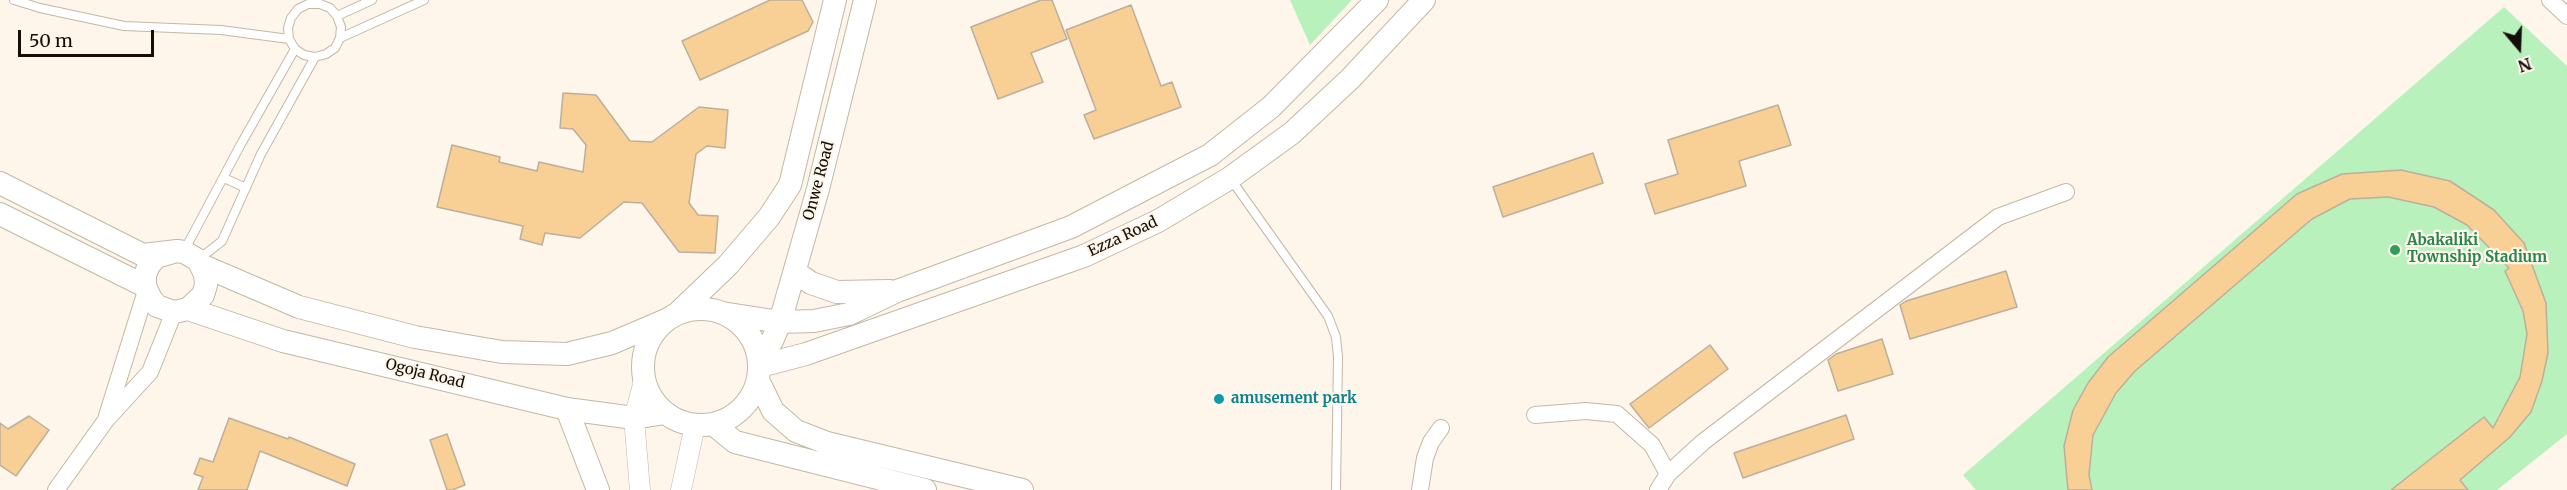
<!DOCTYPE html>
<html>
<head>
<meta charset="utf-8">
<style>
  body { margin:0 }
  #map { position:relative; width:2567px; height:490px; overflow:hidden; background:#fef6ea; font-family:Merriweather,serif }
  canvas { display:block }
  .north { position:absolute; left:2489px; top:18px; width:60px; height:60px; -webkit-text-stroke:4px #fef6ea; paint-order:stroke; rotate:161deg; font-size:16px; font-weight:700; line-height:24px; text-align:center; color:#130f08 }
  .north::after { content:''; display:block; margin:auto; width:21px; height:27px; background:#130f08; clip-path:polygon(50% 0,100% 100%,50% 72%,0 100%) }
  .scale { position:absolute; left:18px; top:30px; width:136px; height:27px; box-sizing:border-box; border:3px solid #130f08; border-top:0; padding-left:8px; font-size:18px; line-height:21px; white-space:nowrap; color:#130f08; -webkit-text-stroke:4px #fef6ea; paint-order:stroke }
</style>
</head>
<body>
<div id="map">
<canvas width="2567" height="490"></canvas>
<div class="north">N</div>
<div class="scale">50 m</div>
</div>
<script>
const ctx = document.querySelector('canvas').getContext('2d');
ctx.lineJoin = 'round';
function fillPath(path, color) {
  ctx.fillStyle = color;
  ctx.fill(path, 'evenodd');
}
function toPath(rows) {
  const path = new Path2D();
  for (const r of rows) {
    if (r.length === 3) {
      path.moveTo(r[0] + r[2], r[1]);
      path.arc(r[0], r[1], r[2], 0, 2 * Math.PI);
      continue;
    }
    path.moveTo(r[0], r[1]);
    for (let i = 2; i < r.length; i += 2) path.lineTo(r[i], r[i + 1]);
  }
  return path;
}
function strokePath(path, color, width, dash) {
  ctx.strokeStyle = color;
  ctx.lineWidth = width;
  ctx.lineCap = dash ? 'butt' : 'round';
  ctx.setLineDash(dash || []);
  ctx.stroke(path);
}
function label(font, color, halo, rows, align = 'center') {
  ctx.font = font + ' Merriweather,serif';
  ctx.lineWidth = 4.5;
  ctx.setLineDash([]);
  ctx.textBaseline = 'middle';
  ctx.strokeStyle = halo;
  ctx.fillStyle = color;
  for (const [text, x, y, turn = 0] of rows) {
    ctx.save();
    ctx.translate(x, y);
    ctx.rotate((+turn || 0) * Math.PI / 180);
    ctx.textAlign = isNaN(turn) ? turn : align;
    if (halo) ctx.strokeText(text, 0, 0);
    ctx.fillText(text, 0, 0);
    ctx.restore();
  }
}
fillPath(toPath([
  [1290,0,1352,0,1310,45],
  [2504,7,2567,66,2567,434,2497,490,1976,490,1963,475]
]), '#b9f1bd');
const building = toPath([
  [770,0,802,0,813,22,808,31,700,80,682,41,770,0],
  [1041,0,1052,0,1067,39,1031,53,1043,82,998,99,971,27,1041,0],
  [1131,5,1161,86,1172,82,1181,107,1094,139,1084,115,1096,110,1066,30,1131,5],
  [563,93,596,95,630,141,652,142,699,107,728,110,725,148,707,146,696,154,689,203,698,215,718,216,715,253,679,252,642,203,624,202,580,238,545,233,542,245,520,239,523,226,437,207,452,145,500,157,499,162,537,171,539,162,583,172,586,145,573,129,560,128,563,93],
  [1778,105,1791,145,1739,161,1746,186,1655,214,1645,184,1678,174,1668,140,1778,105],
  [1593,153,1603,183,1503,217,1493,187,1593,153],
  [2401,170,2450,181,2494,210,2524,243,2546,303,2548,353,2542,381,2531,412,2510,437,2460,480,2468,490,2391,490,2484,417,2493,428,2520,377,2527,334,2523,311,2505,271,2509,268,2467,225,2434,207,2388,197,2350,199,2312,219,2135,371,2116,393,2093,435,2089,475,2092,490,2068,490,2064,446,2073,410,2088,383,2108,357,2297,194,2342,174,2401,170],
  [2006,271,2017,307,1910,339,1900,305,1906,301,2006,271],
  [1882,339,1893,374,1838,391,1828,360,1836,354,1882,339],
  [1710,345,1728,369,1649,428,1630,404,1710,345],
  [1846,415,1854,439,1743,478,1734,453,1846,415],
  [29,416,49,430,16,476,0,465,0,423,8,429,29,416],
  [229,418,288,439,289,437,355,464,347,486,260,451,247,490,198,490,203,477,194,474,200,458,213,462,229,418],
  [447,434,465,485,452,490,447,490,430,440,447,434]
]);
fillPath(building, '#f8cf94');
strokePath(building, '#bcaf9c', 1.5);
const service = toPath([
  [14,0,40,8,124,26,221,30,289,39],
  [337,16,372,0],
  [340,38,341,27,337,16,330,8,320,4,308,4,298,9,291,18,288,28,289,39,295,49,304,55,315,57,326,54,335,48,340,38,424,0],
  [224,178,246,188],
  [1230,178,1328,316,1336,337,1338,357,1336,490],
  [184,251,241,144,295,49],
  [198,260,222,241,261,154,315,57]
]);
const minor = toPath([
  [2550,0,2567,16],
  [1535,415,1586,411,1617,414,1652,445,1668,474],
  [107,416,146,291],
  [56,490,106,420,150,372,174,312],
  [1420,490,1425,458,1431,442,1441,428],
  [1658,490,1668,474,1703,442,1998,217,2066,192]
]);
const tertiary = toPath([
  [640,490,634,418,644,381],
  [681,490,695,425]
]);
const secondary = toPath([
  [0,183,143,255,177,251,184,252,198,260,205,274,206,285,203,295,188,309,174,312,157,306,151,299,145,286,145,275,149,265,156,257,177,251],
  [0,214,145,286],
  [201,265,299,307,415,337,502,352,567,354,612,343,666,320],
  [795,272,811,283,837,292,890,291],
  [701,367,58],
  [188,309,283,341,567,409,634,418,665,413],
  [678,313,728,265,769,217,790,185,835,0],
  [722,313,780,322,814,321,849,314,897,291,1071,227,1210,155,1271,107,1377,0],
  [758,355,772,341,780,322,818,189,865,0],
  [760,366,806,354,1084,256,1158,221,1230,178,1292,133,1350,79,1424,0],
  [758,380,773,411,796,431,827,443,1022,490],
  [567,409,598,490],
  [713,424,735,442,925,490]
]);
strokePath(service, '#c4b7a5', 10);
strokePath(minor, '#c4b7a5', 18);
strokePath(tertiary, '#c4b7a5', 21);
strokePath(secondary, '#c4b7a5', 24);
strokePath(service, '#fff', 8);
strokePath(minor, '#fff', 16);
strokePath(tertiary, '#fff', 20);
strokePath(secondary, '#fff', 22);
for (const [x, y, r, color] of [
  [2395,250,6,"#2e9e5b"],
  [1219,399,6,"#0f9aa8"]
]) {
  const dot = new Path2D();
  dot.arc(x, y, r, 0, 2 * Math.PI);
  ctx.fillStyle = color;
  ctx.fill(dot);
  strokePath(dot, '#fef6ea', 2);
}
label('15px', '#130f08', '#fef6ea', [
  ["Onwe Road",819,181,-75],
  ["Ezza Road",1123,237,-25],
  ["Ogoja Road",425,374,14]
]);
label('bold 15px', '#27864d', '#fef6ea', [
  ["Abakaliki",2407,241],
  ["Township Stadium",2407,258]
], 'left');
label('bold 15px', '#0d838f', '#fef6ea', [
  ["amusement park",1231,399]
], 'left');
</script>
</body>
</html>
